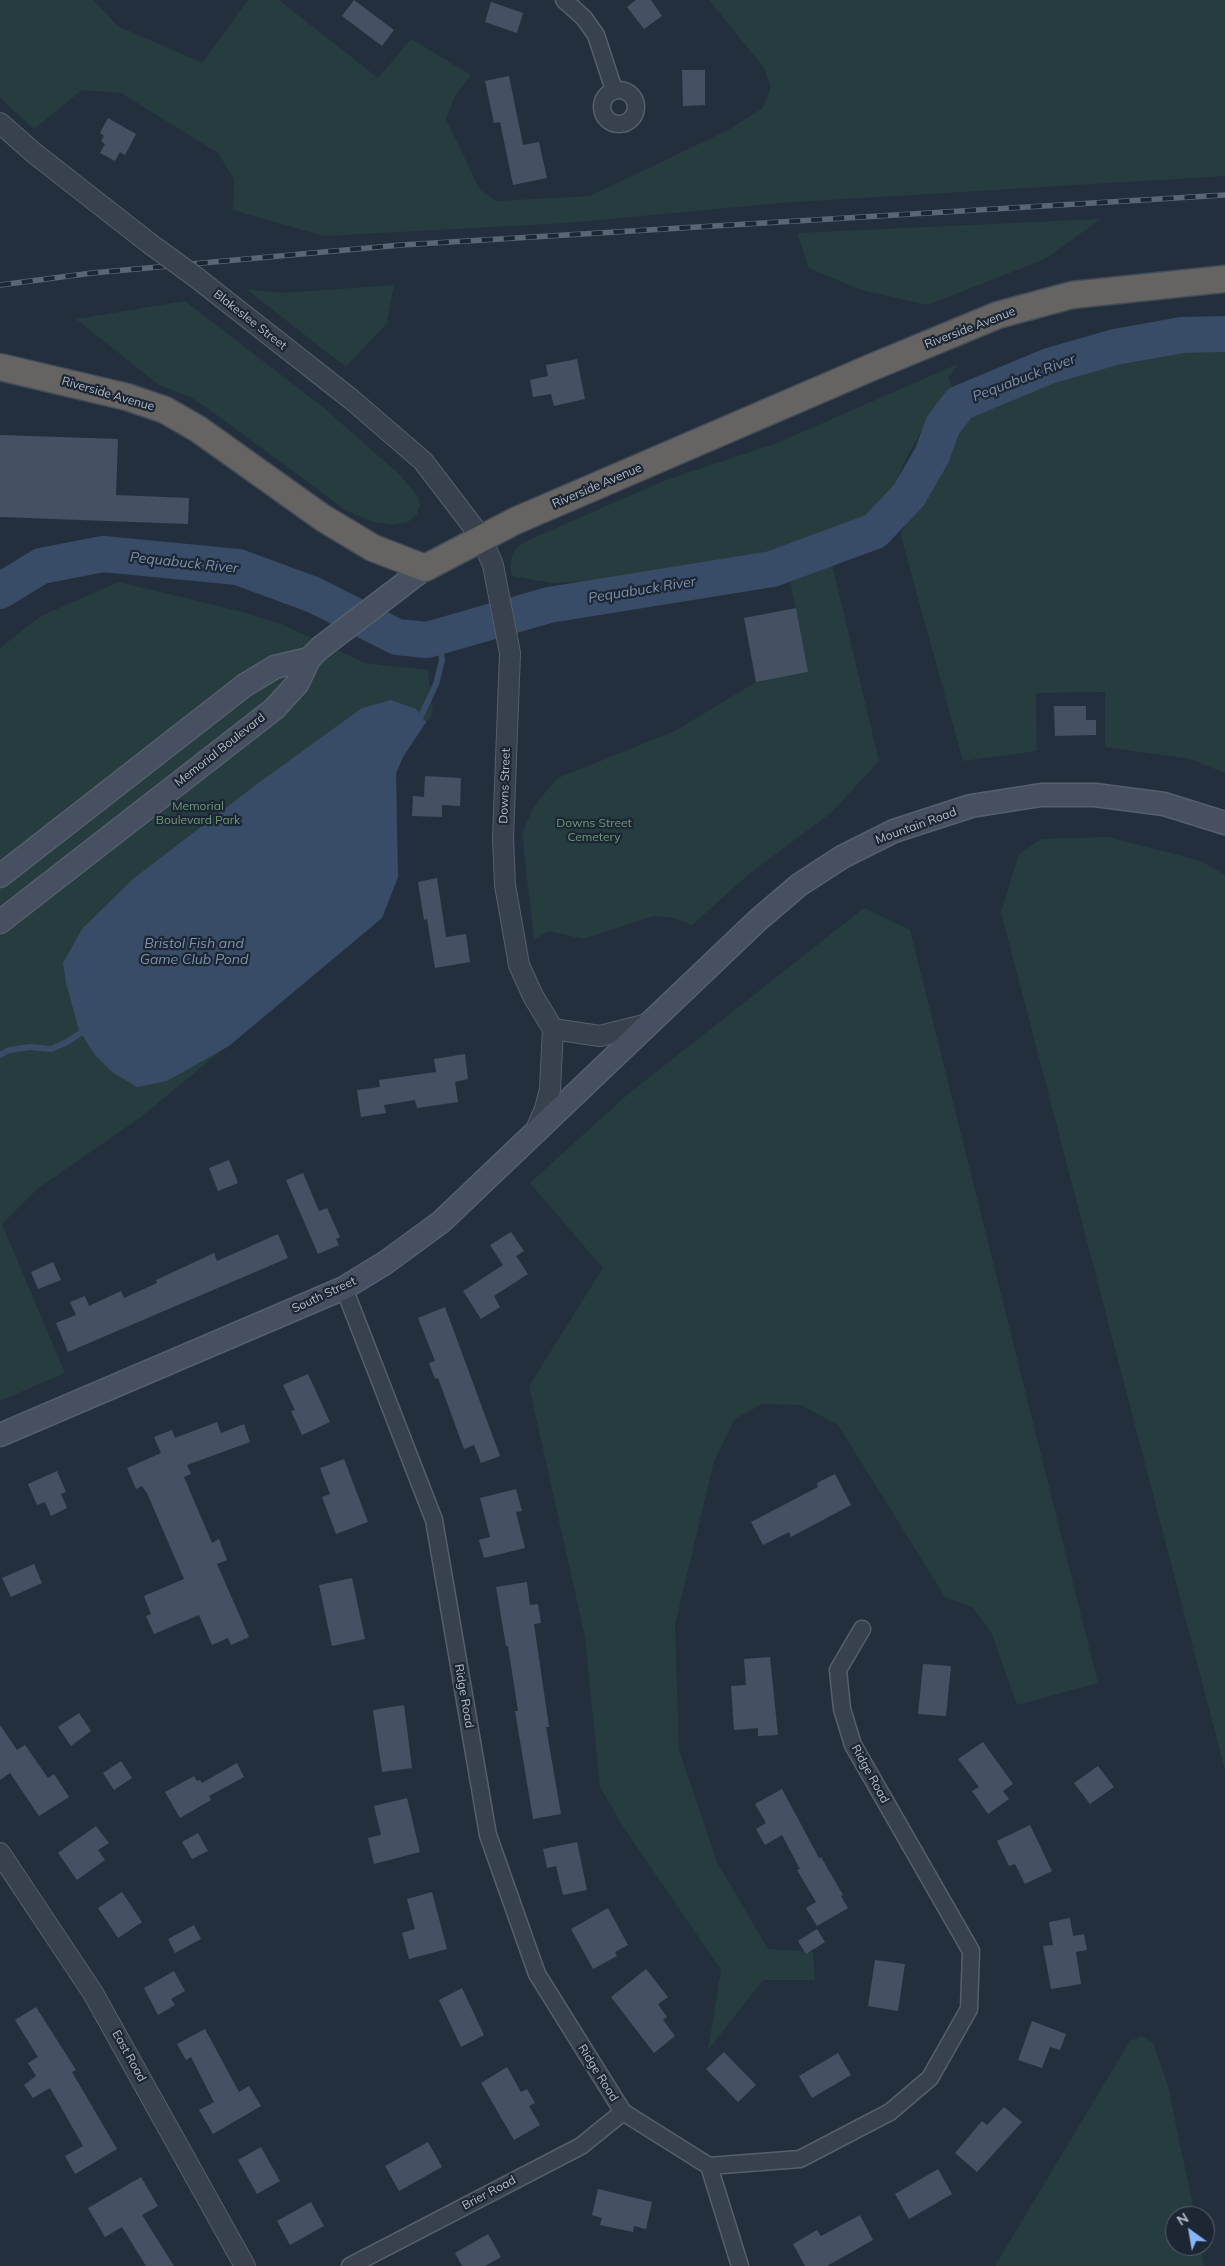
<!DOCTYPE html>
<html>
<head>
<meta charset="utf-8">
<style>
  body { margin:0 }
  #map { position:relative; width:1225px; height:2266px; overflow:hidden; background:#242f3e; font-family:Mulish,sans-serif }
  canvas { display:block }
  .north { position:absolute; left:1165px; top:2206px; width:50px; height:50px; box-sizing:border-box; background:#1d2633; border:1px solid #59626f; border-radius:50%; rotate:328deg; font-size:14px; font-weight:700; line-height:20px; text-align:center; color:#b4bcc9 }
  .north::after { content:''; display:block; margin:auto; width:18px; height:22px; background:#8ab4f8; clip-path:polygon(50% 0,100% 100%,50% 72%,0 100%) }
</style>
</head>
<body>
<div id="map">
<canvas width="1225" height="2266"></canvas>
<div class="north">N</div>
</div>
<script>
const ctx = document.querySelector('canvas').getContext('2d');
ctx.lineJoin = 'round';
function fillPath(path, color) {
  ctx.fillStyle = color;
  ctx.fill(path, 'evenodd');
}
function toPath(rows) {
  const path = new Path2D();
  for (const r of rows) {
    if (r.length === 3) {
      path.moveTo(r[0] + r[2], r[1]);
      path.arc(r[0], r[1], r[2], 0, 2 * Math.PI);
      continue;
    }
    path.moveTo(r[0], r[1]);
    for (let i = 2; i < r.length; i += 2) path.lineTo(r[i], r[i + 1]);
  }
  return path;
}
function strokePath(path, color, width, dash) {
  ctx.strokeStyle = color;
  ctx.lineWidth = width;
  ctx.lineCap = dash ? 'butt' : 'round';
  ctx.setLineDash(dash || []);
  ctx.stroke(path);
}
function label(font, color, halo, rows, align = 'center') {
  ctx.font = font + ' Mulish,sans-serif';
  ctx.lineWidth = 4.5;
  ctx.setLineDash([]);
  ctx.textBaseline = 'middle';
  ctx.strokeStyle = halo;
  ctx.fillStyle = color;
  for (const [text, x, y, turn = 0] of rows) {
    ctx.save();
    ctx.translate(x, y);
    ctx.rotate((+turn || 0) * Math.PI / 180);
    ctx.textAlign = isNaN(turn) ? turn : align;
    if (halo) ctx.strokeText(text, 0, 0);
    ctx.fillText(text, 0, 0);
    ctx.restore();
  }
}
fillPath(toPath([
  [0,0,93,0,118,26,202,63,248,0,279,0,378,78,411,39,471,75,455,96,446,119,480,190,496,201,590,196,728,130,763,108,771,87,764,68,709,0,1225,0,1225,176,780,203,567,223,324,236,233,210,234,179,218,153,121,93,82,90,34,129,0,98],
  [1101,219,1045,259,928,305,861,290,809,268,797,233],
  [394,285,387,323,346,367,246,289,282,293],
  [185,301,324,408,400,475,419,498,420,505,417,514,408,522,394,525,373,522,347,511,206,407,190,397,159,385,76,319],
  [1225,347,1225,773,1190,759,1105,747,1105,692,1036,693,1037,751,963,761,901,536,908,516,932,482,960,425,982,403,1057,373,1185,349],
  [958,364,948,378,953,389,933,410,902,466,895,486,879,506,856,523,808,546,769,560,600,580,552,583,512,576,510,567,513,553,520,545,533,538,666,480,777,443],
  [831,560,879,761,832,812,749,874,692,925,674,918,654,916,583,939,549,931,534,940,522,834,532,810,544,794,558,778,675,731,756,682,808,672,789,574],
  [119,582,239,611,281,624,365,663,428,670,433,713,403,757,396,773,398,877,382,918,141,1117,37,1189,2,1224,65,1373,0,1401,0,648,41,616],
  [1108,837,1201,861,1225,875,1225,1770,1001,912,1019,854,1041,839],
  [864,908,910,930,1098,1683,1017,1705,992,1634,973,1608,945,1597,838,1425,801,1405,762,1404,735,1419,714,1461,675,1625,679,1750,717,1862,768,1949,813,1952,815,1980,763,1980,708,2050,721,1970,624,1828,600,1787,585,1637,529,1386,603,1268,530,1183,627,1095],
  [1142,2036,1153,2043,1168,2086,1195,2216,1175,2216,1175,2246,1200,2246,1204,2266,995,2266,1130,2041]
]), '#263c3f');
fillPath(toPath([
  [391,700,416,709,426,722,403,757,396,773,398,877,382,918,229,1046,167,1081,137,1087,112,1072,95,1055,79,1030,66,983,63,963,82,929,133,879,257,784,362,708]
]), '#394c67');
strokePath(toPath([
  [416,720,421,716,436,684,442,660,439,636],
  [0,1055,9,1050,31,1047,51,1049,67,1042,88,1028]
]), '#394c67', 6);
strokePath(toPath([
  [0,591,41,566,103,554,238,567,314,595,397,637,427,640,549,605,772,569,875,531,909,495,932,455,943,425,960,403,1049,366,1115,347,1182,335,1225,334]
]), '#394c67', 36);
fillPath(toPath([
  [354,0,394,30,382,46,342,16],
  [636,0,651,0,662,16,644,29,627,7],
  [491,2,523,13,517,33,485,22],
  [682,70,705,70,705,105,683,106],
  [509,76,523,145,539,142,547,178,513,185,500,122,494,123,485,81],
  [108,118,136,134,125,155,120,152,115,161,100,153,105,144,101,141,104,136,100,133],
  [577,359,585,399,554,406,551,394,533,397,530,380,548,376,546,365],
  [0,435,118,439,116,495,189,498,188,524,0,517],
  [796,608,808,672,756,682,744,618],
  [1054,706,1086,706,1086,720,1096,720,1096,735,1055,736],
  [425,776,461,778,460,806,442,805,442,817,412,816,413,796,424,797],
  [437,878,446,937,466,934,470,962,435,968,427,919,424,920,418,882],
  [465,1054,468,1079,455,1082,458,1102,417,1108,415,1100,384,1105,386,1113,361,1117,357,1090,380,1087,379,1080,436,1072,434,1059],
  [229,1160,238,1183,218,1191,209,1168],
  [303,1173,319,1211,327,1208,340,1237,336,1239,339,1245,318,1254,286,1180],
  [511,1232,524,1251,516,1256,528,1274,494,1296,500,1307,481,1319,463,1291,503,1265,490,1245],
  [278,1234,288,1258,68,1352,56,1323,76,1315,70,1302,85,1296,89,1306,121,1291,124,1298,157,1283,156,1280,214,1253,217,1261],
  [53,1262,61,1280,38,1289,31,1272],
  [445,1307,500,1456,481,1463,474,1445,464,1449,438,1378,435,1379,429,1363,435,1361,418,1318],
  [308,1374,330,1422,302,1435,291,1411,295,1410,283,1385],
  [217,1422,221,1433,244,1424,250,1442,187,1465,191,1474,184,1477,212,1543,219,1539,227,1560,217,1564,249,1637,231,1645,228,1638,212,1645,199,1615,154,1634,146,1616,151,1614,144,1596,184,1579,147,1493,142,1486,136,1489,127,1468,161,1453,154,1437,172,1430,175,1438],
  [344,1459,368,1522,336,1534,322,1497,330,1494,320,1468],
  [57,1471,66,1492,61,1494,67,1508,51,1516,45,1502,37,1505,28,1484],
  [835,1474,851,1505,791,1537,789,1532,763,1545,751,1522,818,1487,817,1483],
  [516,1489,522,1511,516,1512,525,1548,484,1558,479,1540,490,1537,480,1498],
  [34,1564,42,1583,11,1597,2,1578],
  [352,1578,365,1639,332,1646,319,1585],
  [527,1582,530,1605,538,1604,541,1623,534,1624,549,1727,546,1727,561,1814,533,1819,515,1711,518,1711,508,1646,506,1646,496,1587],
  [770,1657,778,1735,758,1736,758,1728,734,1730,731,1686,746,1685,744,1659],
  [923,1664,951,1666,946,1716,918,1714],
  [404,1705,412,1768,382,1772,373,1710],
  [79,1713,91,1731,71,1746,58,1727],
  [0,1725,17,1750,25,1745,48,1778,54,1774,69,1797,39,1816,10,1773,0,1780],
  [983,1742,1013,1784,1003,1791,1009,1799,988,1814,972,1791,979,1787,958,1759],
  [121,1761,132,1778,114,1790,103,1773],
  [237,1763,244,1777,209,1796,211,1800,180,1818,165,1792,194,1776,197,1781,200,1780,202,1783],
  [1098,1766,1114,1787,1090,1804,1074,1783],
  [782,1789,819,1858,821,1857,843,1895,841,1896,848,1908,817,1926,806,1908,816,1902,797,1870,800,1869,782,1835,765,1845,756,1829,766,1823,755,1804],
  [407,1798,420,1852,374,1864,368,1838,381,1835,374,1806],
  [1030,1825,1052,1871,1025,1884,1015,1864,1009,1866,997,1841],
  [96,1826,109,1843,98,1850,105,1860,77,1880,58,1853],
  [198,1833,208,1851,192,1859,182,1842],
  [577,1842,587,1890,563,1895,556,1866,547,1868,543,1849],
  [122,1892,142,1922,118,1938,98,1908],
  [432,1892,447,1949,409,1959,402,1933,415,1929,407,1899],
  [608,1908,628,1945,615,1952,617,1956,593,1969,571,1929],
  [1070,1918,1073,1936,1084,1934,1087,1950,1076,1952,1081,1984,1051,1989,1043,1946,1053,1945,1049,1922],
  [194,1925,201,1939,175,1953,168,1939],
  [817,1929,825,1942,806,1954,798,1941],
  [875,1960,905,1964,898,2011,868,2006],
  [646,1969,668,1997,658,2004,667,2017,663,2020,675,2036,654,2053,611,1997],
  [174,1971,185,1991,171,1999,175,2005,158,2015,144,1988],
  [462,1988,484,2035,461,2047,439,2000],
  [36,2007,76,2070,72,2072,117,2149,75,2174,65,2156,83,2146,50,2088,33,2098,24,2085,36,2076,28,2063,38,2057,15,2020],
  [1032,2021,1066,2034,1060,2050,1050,2047,1042,2068,1018,2060],
  [205,2029,239,2092,249,2086,261,2106,213,2134,199,2110,214,2102,191,2057,186,2060,177,2044],
  [724,2052,756,2085,738,2102,706,2069],
  [838,2053,851,2075,812,2098,799,2076],
  [507,2067,521,2092,527,2089,535,2103,529,2106,540,2125,514,2140,481,2083],
  [1004,2107,1022,2122,977,2172,955,2153,982,2121,987,2125],
  [428,2142,442,2167,399,2191,385,2166],
  [261,2147,280,2181,257,2194,238,2160],
  [938,2169,952,2194,909,2219,895,2194],
  [141,2177,158,2206,142,2215,174,2266,146,2266,122,2227,105,2237,88,2208],
  [598,2189,652,2202,646,2229,634,2226,633,2232,600,2225,602,2218,592,2215],
  [311,2202,324,2226,290,2245,277,2221],
  [860,2215,873,2240,827,2266,805,2266,793,2244,817,2230,821,2236],
  [488,2234,501,2257,485,2266,462,2266,455,2253]
]), '#455162');
const minor = toPath([
  [564,0,584,18,596,35,614,90],
  [619,107,17],
  [344,1288,434,1520,488,1835,537,1974,623,2112,709,2166,800,2159,890,2112,930,2078,969,2009,971,1951,853,1745,842,1709,838,1670,862,1629],
  [709,2166,740,2266],
  [350,2266,581,2146,623,2112]
]);
const tertiary = toPath([
  [0,123,34,153,149,243],
  [197,278,351,399,423,461,481,537,493,565,510,653,503,838,505,885,519,965,533,996,553,1029,550,1089,545,1109,535,1132],
  [553,1029,600,1036,648,1024],
  [0,1853,93,1993,245,2266]
]);
const secondary = toPath([
  [0,876,245,685,275,667,309,659],
  [0,922,274,709,297,684,309,659,320,648,425,568],
  [0,1435,344,1288,385,1263,441,1222,758,920,799,885,842,857,894,831,971,806,1041,795,1095,795,1164,804,1225,823]
]);
const trunk = toPath([
  [0,367,127,397,165,410,198,429,323,518,373,548,425,568,515,521,870,368,998,315,1072,295,1225,279]
]);
strokePath(minor, '#565f6c', 19);
strokePath(tertiary, '#565f6c', 22);
strokePath(secondary, '#565f6c', 25);
strokePath(trunk, '#434c59', 29);
strokePath(minor, '#38414e', 16);
strokePath(tertiary, '#38414e', 20);
strokePath(secondary, '#465061', 22);
strokePath(trunk, '#656462', 26);
const rail = toPath([
  [0,285,92,273,401,245,1225,195]
]);
strokePath(rail, '#5a6575', 5.5);
strokePath(rail, '#1d2633', 4, [11]);
const tertiaryBridge = toPath([
  [149,243,197,278]
]);
strokePath(tertiaryBridge, '#565f6c', 22, []);
strokePath(tertiaryBridge, '#38414e', 20);
label('12px', '#b4bcc9', '#1d2633', [
  ["Blakeslee Street",250,320,38],
  ["Riverside Avenue",970,328,-21],
  ["Riverside Avenue",108,394,16],
  ["Riverside Avenue",597,486,-23],
  ["Memorial Boulevard",220,750,-38],
  ["Downs Street",505,786,-88],
  ["Mountain Road",916,826,-20],
  ["South Street",324,1295,-25],
  ["Ridge Road",464,1696,80],
  ["Ridge Road",870,1774,61],
  ["East Road",129,2056,61],
  ["Ridge Road",598,2073,58],
  ["Brier Road",489,2193,-28]
]);
label('12px', '#6b9a76', '#1d2633', [
  ["Memorial",198,806],
  ["Boulevard Park",198,820],
  ["Downs Street",594,823],
  ["Cemetery",594,837]
]);
label('italic 14px', '#7c92b1', '#1d2633', [
  ["Pequabuck River",1024,378,-21],
  ["Pequabuck River",184,563,6],
  ["Pequabuck River",642,590,-9],
  ["Bristol Fish and",194,944],
  ["Game Club Pond",194,960]
]);
</script>
</body>
</html>
